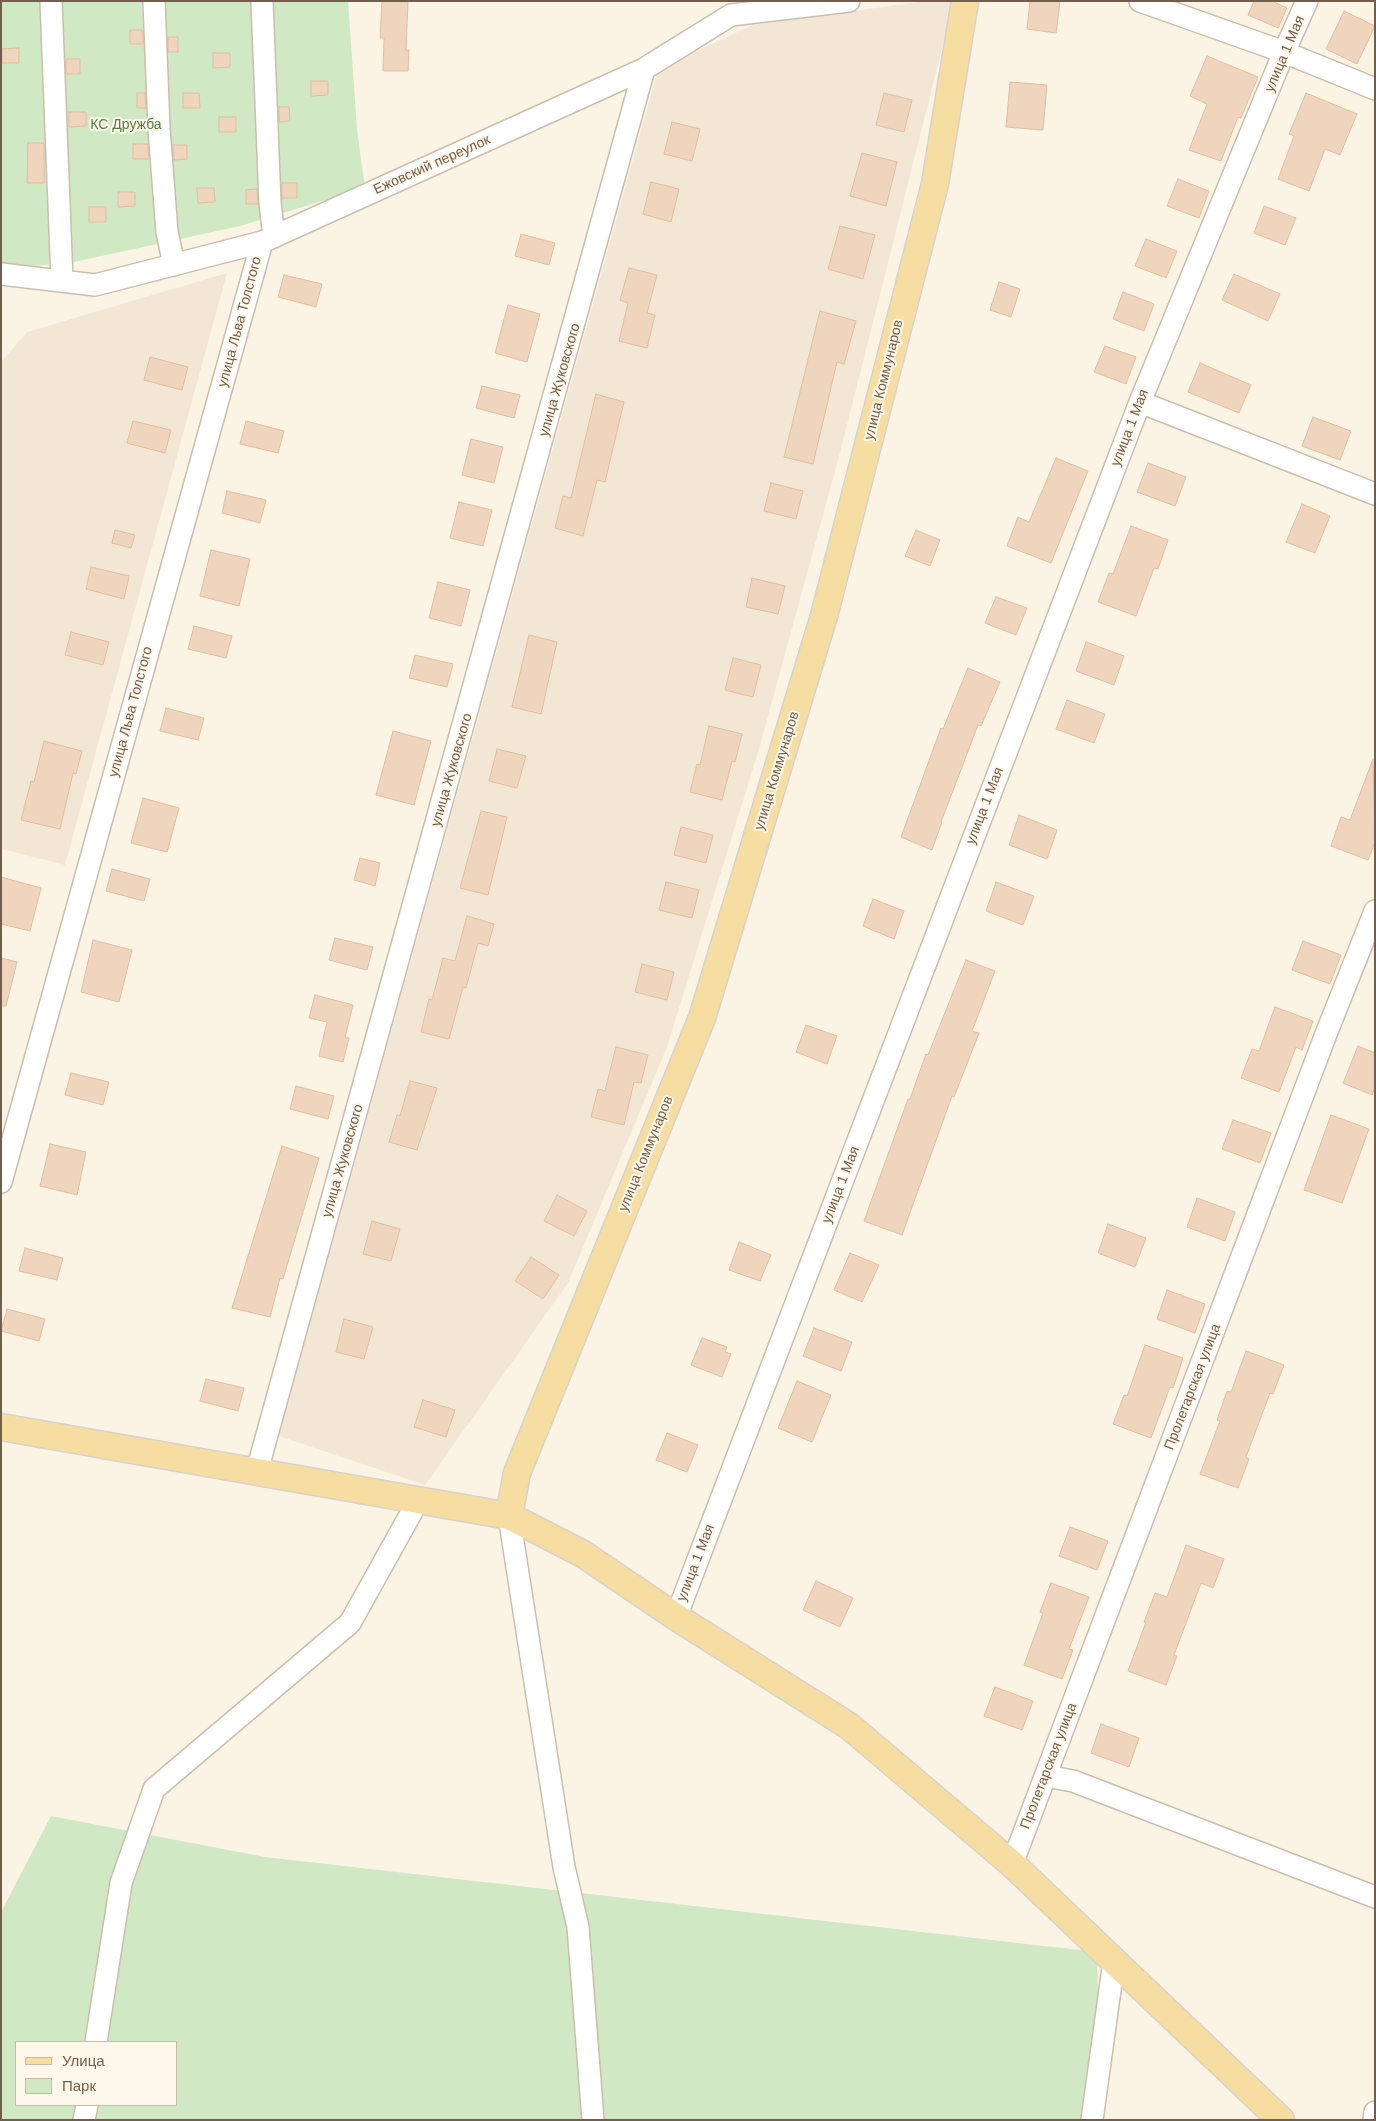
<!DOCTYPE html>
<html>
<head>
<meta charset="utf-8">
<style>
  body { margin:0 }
  #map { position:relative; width:1376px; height:2121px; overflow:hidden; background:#fbf4e5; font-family:Arial,sans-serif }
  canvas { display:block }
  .frame { position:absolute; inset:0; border:2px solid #735d4c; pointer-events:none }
  .legend { position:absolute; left:15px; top:2041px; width:162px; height:65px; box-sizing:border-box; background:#fef8eb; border:1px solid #c6baab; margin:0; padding:6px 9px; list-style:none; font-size:15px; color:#735d4c }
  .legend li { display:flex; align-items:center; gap:10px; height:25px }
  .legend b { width:25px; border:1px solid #c6baab }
</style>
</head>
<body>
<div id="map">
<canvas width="1376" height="2121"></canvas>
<div class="frame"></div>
<ul class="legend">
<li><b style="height:6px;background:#f6dda1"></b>Улица</li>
<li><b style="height:14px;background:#d0e8c4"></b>Парк</li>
</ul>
</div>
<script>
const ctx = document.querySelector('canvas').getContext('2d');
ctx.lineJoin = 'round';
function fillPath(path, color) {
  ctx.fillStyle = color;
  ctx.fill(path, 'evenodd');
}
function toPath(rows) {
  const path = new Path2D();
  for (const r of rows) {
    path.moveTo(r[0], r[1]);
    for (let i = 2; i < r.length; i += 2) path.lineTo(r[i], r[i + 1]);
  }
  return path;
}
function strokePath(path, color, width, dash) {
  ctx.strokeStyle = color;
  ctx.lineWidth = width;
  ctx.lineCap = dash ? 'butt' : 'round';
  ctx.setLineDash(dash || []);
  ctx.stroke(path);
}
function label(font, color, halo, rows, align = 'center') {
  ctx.font = font + ' Arial,sans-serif';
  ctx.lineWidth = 4;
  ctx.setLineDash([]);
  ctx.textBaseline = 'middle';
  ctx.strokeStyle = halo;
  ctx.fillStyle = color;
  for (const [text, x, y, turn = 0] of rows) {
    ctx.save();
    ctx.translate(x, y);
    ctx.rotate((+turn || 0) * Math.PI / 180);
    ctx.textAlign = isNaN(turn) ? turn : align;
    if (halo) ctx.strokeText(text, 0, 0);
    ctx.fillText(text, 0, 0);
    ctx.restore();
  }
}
fillPath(toPath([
  [926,1,954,1,840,453,759,749,667,1047,568,1283,425,1485,279,1436,658,69,753,25],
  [227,273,65,865,1,849,1,362,27,332]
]), '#f2e7d4');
fillPath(toPath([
  [1,1,348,1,357,129,365,188,240,226,74,262,4,269,1,261],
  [51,1816,265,1857,1097,1952,1101,2120,1,2120,1,1912],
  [16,2042,176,2042,176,2105,16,2105]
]), '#d0e8c4');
const building = toPath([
  [382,1,408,1,406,50,409,50,408,71,383,71,384,38,380,38,382,1],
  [1030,1,1060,1,1056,33,1027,29,1030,1],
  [1254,1,1272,1,1287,8,1278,28,1248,15,1254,1],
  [1344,11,1375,26,1357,64,1326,49,1344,11],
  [130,30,143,30,143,44,130,44,130,30],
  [168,37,178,37,178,52,168,52,168,37],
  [19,48,19,63,2,63,2,49,19,48],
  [213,53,230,53,230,67,213,68,213,53],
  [1207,56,1258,77,1241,118,1238,117,1221,161,1189,150,1207,104,1190,96,1207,56],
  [66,59,80,59,80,74,66,74,66,59],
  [311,81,328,81,328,95,311,96,311,81],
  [1010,82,1047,85,1043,130,1006,127,1010,82],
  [137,93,145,93,146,108,137,108,137,93],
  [183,93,199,93,200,108,183,108,183,93],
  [884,93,912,100,904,132,876,125,884,93],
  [1306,93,1357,114,1340,155,1325,149,1309,191,1278,179,1294,136,1289,134,1306,93],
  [279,107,289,107,290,121,279,122,279,107],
  [69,112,86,112,86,126,69,127,69,112],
  [219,117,236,117,236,132,219,132,219,117],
  [672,122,700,129,692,161,664,154,672,122],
  [28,143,44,143,44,183,27,183,28,143],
  [133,144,148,144,149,159,133,159,133,144],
  [173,145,187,145,187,159,174,160,173,145],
  [862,153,897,162,886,206,850,196,862,153],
  [1178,179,1209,191,1199,218,1167,206,1178,179],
  [651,182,679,189,671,222,643,214,651,182],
  [282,183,297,183,297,198,282,198,282,183],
  [197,188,214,188,215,202,198,203,197,188],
  [257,189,258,204,246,204,246,190,257,189],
  [118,192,135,192,135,206,118,207,118,192],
  [1264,206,1296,218,1285,245,1254,233,1264,206],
  [89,207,106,207,106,222,89,222,89,207],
  [840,226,875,235,863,279,828,269,840,226],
  [521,234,555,243,549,265,515,256,521,234],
  [1146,239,1177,251,1166,278,1135,266,1146,239],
  [629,268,657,275,647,313,655,315,647,348,619,341,628,303,620,300,629,268],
  [1234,274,1280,294,1268,321,1222,300,1234,274],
  [284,275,322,284,316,307,278,297,284,275],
  [999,282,1020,289,1011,317,990,310,999,282],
  [1123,292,1154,304,1144,331,1113,319,1123,292],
  [508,305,540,314,527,362,495,353,508,305],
  [820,311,856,321,844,364,837,362,813,464,784,457,820,311],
  [1105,346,1136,357,1126,384,1094,372,1105,346],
  [150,357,188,367,182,390,144,380,150,357],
  [1200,363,1251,385,1239,413,1188,392,1200,363],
  [482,386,520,395,514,418,476,408,482,386],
  [596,394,624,402,605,482,597,480,583,536,555,528,563,496,571,498,596,394],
  [1313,417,1351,431,1340,460,1302,446,1313,417],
  [133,421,171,430,165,453,127,443,133,421],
  [246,421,284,431,278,453,240,444,246,421],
  [471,439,503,447,494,483,462,475,471,439],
  [1056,458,1088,471,1051,563,1007,546,1018,517,1029,522,1056,458],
  [1148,463,1186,477,1175,506,1137,492,1148,463],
  [771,483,803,491,796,519,764,511,771,483],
  [227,491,266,500,260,523,222,513,227,491],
  [459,502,492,510,483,546,450,538,459,502],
  [1302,504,1330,516,1315,553,1286,542,1302,504],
  [1131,526,1168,540,1158,569,1154,568,1136,616,1098,602,1109,573,1113,574,1131,526],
  [115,530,135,535,131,548,112,543,115,530],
  [916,530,940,540,930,566,905,556,916,530],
  [211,550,250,559,239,606,200,596,211,550],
  [91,567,129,576,124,599,86,589,91,567],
  [752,578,785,586,778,614,746,607,752,578],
  [438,582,470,590,461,626,429,618,438,582],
  [996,597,1027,608,1016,635,985,623,996,597],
  [194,626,232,636,226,658,188,649,194,626],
  [71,632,109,642,103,665,65,655,71,632],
  [529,635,557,642,541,714,512,707,529,635],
  [1086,642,1124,656,1114,685,1076,671,1086,642],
  [415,655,453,664,447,687,409,678,415,655],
  [733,658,761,665,753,697,725,690,733,658],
  [968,668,1000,682,981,726,978,725,941,822,942,822,932,850,901,837,941,728,943,729,968,668],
  [1067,700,1105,714,1094,743,1056,729,1067,700],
  [166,708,204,718,198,740,160,731,166,708],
  [709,726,742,734,735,762,732,761,722,800,690,792,697,764,700,765,709,726],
  [393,731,431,741,414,805,376,795,393,731],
  [44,741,82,751,76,774,73,773,60,829,21,820,31,781,34,782,44,741],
  [497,749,526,756,517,788,489,781,497,749],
  [1373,759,1375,842,1368,860,1331,846,1341,817,1350,820,1373,759],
  [143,798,179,808,167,852,131,843,143,798],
  [481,811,507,817,488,895,460,888,481,811],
  [1019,815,1057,830,1047,859,1009,845,1019,815],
  [681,827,713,835,706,863,674,855,681,827],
  [360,858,380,863,375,886,354,880,360,858],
  [112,869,150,879,144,901,106,891,112,869],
  [1,877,41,888,30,931,1,924,1,877],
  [666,882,699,890,692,918,659,910,666,882],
  [996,882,1034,896,1023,925,986,911,996,882],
  [873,899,904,911,894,939,863,926,873,899],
  [467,916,494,924,488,946,478,943,466,988,463,987,449,1039,421,1032,429,999,432,1000,443,958,455,961,467,916],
  [335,938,373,947,367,970,329,960,335,938],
  [93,940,132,950,119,1002,81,992,93,940],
  [1303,941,1341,955,1330,984,1292,970,1303,941],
  [1,958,17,962,6,1006,1,1006,1,958],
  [966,960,995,971,972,1031,979,1033,954,1097,952,1096,902,1235,864,1221,908,1099,910,1099,926,1054,928,1055,966,960],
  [642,964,674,972,667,1000,635,992,642,964],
  [315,995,353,1005,345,1037,349,1038,343,1062,319,1056,327,1022,309,1018,315,995],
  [1275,1007,1313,1021,1302,1050,1296,1047,1279,1092,1241,1078,1252,1049,1259,1051,1275,1007],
  [806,1025,837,1036,827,1064,796,1052,806,1025],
  [1358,1046,1375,1053,1375,1087,1372,1095,1343,1083,1358,1046],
  [616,1047,648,1055,641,1083,634,1082,624,1125,591,1117,598,1089,605,1091,616,1047],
  [71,1073,109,1082,103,1105,65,1095,71,1073],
  [410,1081,437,1088,417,1150,389,1142,397,1115,400,1116,410,1081],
  [296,1086,334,1096,328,1119,290,1109,296,1086],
  [1331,1115,1369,1129,1342,1203,1304,1190,1331,1115],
  [1233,1120,1271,1133,1260,1163,1222,1149,1233,1120],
  [50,1144,86,1152,77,1195,40,1186,50,1144],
  [282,1146,319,1158,283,1279,280,1278,270,1317,232,1308,282,1146],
  [557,1195,587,1211,574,1236,544,1221,557,1195],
  [1197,1198,1235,1212,1225,1241,1187,1227,1197,1198],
  [372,1221,400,1229,391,1261,363,1254,372,1221],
  [1108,1224,1146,1238,1135,1267,1098,1253,1108,1224],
  [739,1242,771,1255,760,1281,729,1270,739,1242],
  [25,1248,63,1258,57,1280,19,1271,25,1248],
  [850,1253,879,1265,862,1302,834,1290,850,1253],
  [531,1257,559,1275,543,1299,515,1281,531,1257],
  [1167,1290,1205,1304,1195,1333,1157,1319,1167,1290],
  [7,1309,45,1319,39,1341,1,1331,7,1309],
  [344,1319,373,1327,364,1359,336,1352,344,1319],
  [814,1328,852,1342,841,1371,803,1356,814,1328],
  [702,1338,727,1347,725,1352,731,1354,722,1377,691,1365,702,1338],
  [1145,1345,1183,1358,1173,1388,1170,1387,1151,1438,1113,1424,1124,1395,1127,1396,1145,1345],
  [1246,1351,1284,1365,1273,1394,1270,1393,1246,1457,1249,1459,1238,1488,1200,1474,1220,1421,1217,1420,1227,1391,1231,1392,1246,1351],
  [206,1379,244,1388,238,1411,200,1401,206,1379],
  [797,1381,831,1395,812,1442,778,1428,797,1381],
  [423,1400,455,1410,446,1437,414,1427,423,1400],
  [667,1433,698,1445,687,1472,656,1460,667,1433],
  [1070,1527,1108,1541,1097,1570,1059,1556,1070,1527],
  [1186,1545,1224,1559,1213,1588,1201,1583,1174,1655,1177,1656,1166,1685,1128,1671,1146,1622,1144,1622,1155,1593,1167,1597,1186,1545],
  [816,1581,853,1598,840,1627,803,1610,816,1581],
  [1051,1583,1089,1597,1069,1649,1073,1650,1062,1679,1024,1665,1043,1613,1040,1612,1051,1583],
  [995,1687,1033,1701,1022,1730,984,1716,995,1687],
  [1101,1724,1139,1738,1129,1767,1091,1753,1101,1724]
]);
fillPath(building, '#efd5be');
strokePath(building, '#e1bd9f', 1);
const minor = toPath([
  [51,1,62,281],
  [154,1,159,129,167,232,174,265],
  [262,1,270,203,274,237],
  [1140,1,1284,52,1375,89],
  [1,274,95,285,262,242,644,69,731,15,849,1],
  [1140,402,1375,494],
  [1,1182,262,242],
  [257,1471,644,69],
  [509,1516,564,1867,578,1927,593,2120],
  [676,1617,1140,402,1284,52,1307,1],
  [1046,1776,1073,1781,1375,1897],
  [1012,1864,1326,1034,1375,911],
  [96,2042,121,1883,154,1789,350,1623,419,1499],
  [84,2120,87,2105],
  [1092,2120,1114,1961],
  [1374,2120,1375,2112]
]);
const major = toPath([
  [1,1427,509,1516,583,1554,676,1617,849,1726,1012,1864,1281,2120],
  [509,1516,517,1473,702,1018,824,616,935,184,965,1]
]);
strokePath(minor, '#ccbdac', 24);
strokePath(major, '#d8d2cd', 29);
strokePath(minor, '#fff', 21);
strokePath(major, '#f6dda1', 26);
label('14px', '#735d4c', '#fef8eb', [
  ["улица 1 Мая",1285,54,-67],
  ["Ежовский переулок",432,165,-24],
  ["улица Льва Толстого",240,322,-75],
  ["улица Жуковского",560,380,-74],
  ["улица Коммунаров",884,380,-76],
  ["улица 1 Мая",1130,428,-69],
  ["улица Льва Толстого",131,712,-75],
  ["улица Жуковского",452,770,-74],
  ["улица Коммунаров",777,771,-73],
  ["улица 1 Мая",985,806,-69],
  ["улица Коммунаров",646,1154,-68],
  ["улица Жуковского",343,1161,-74],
  ["улица 1 Мая",841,1185,-69],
  ["Пролетарская улица",1193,1387,-69],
  ["улица 1 Мая",696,1563,-69],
  ["Пролетарская улица",1049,1766,-69]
]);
label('14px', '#537d47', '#fef8eb', [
  ["КС Дружба",126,125]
]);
</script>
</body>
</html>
